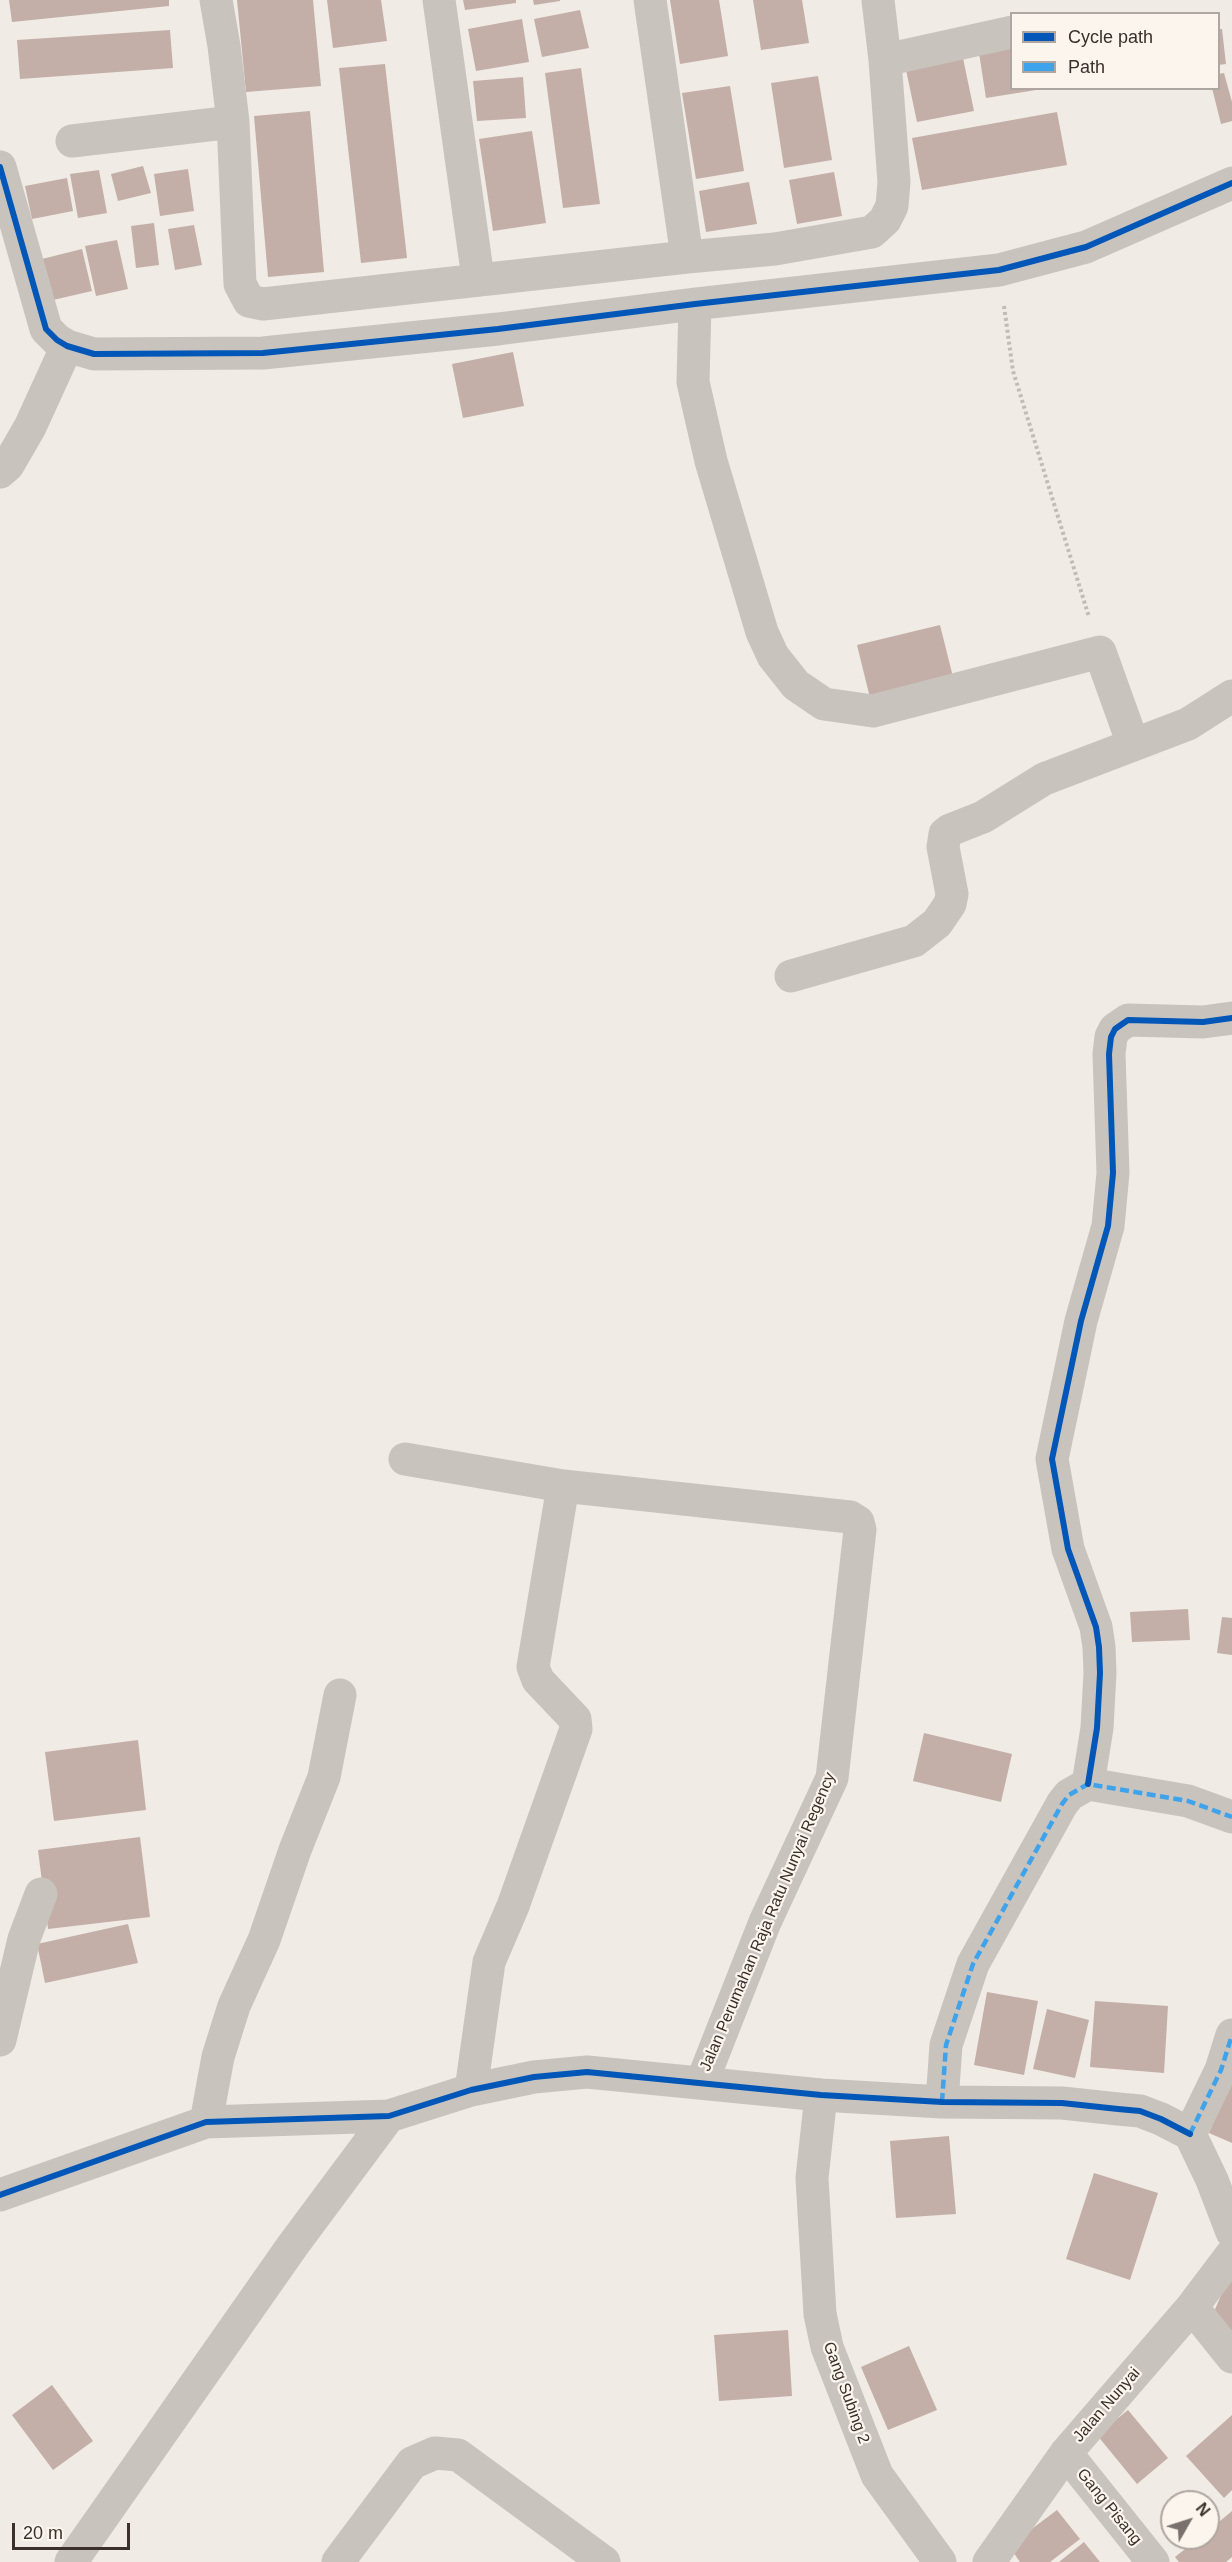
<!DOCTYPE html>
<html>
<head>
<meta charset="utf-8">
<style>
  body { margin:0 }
  #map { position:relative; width:1232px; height:2562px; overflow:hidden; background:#f0ebe5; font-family:Helvetica,sans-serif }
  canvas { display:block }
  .legend { position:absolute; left:1010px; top:12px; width:210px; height:78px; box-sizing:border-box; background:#fbf5ee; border:2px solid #aea6a0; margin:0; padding:8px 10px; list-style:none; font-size:18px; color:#3b302b }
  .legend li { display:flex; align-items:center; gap:12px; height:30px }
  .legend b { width:30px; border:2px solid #aea6a0 }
  .north { position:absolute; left:1160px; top:2490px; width:60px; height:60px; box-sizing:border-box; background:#fbf5ee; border:2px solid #aea6a0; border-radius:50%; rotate:51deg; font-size:16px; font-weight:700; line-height:24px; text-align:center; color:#3b302b }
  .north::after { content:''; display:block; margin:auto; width:21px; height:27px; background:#7a716c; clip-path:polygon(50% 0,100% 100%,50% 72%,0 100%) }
  .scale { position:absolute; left:12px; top:2523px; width:118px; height:27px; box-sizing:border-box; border:3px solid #3b302b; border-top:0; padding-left:8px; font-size:18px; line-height:21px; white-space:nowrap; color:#3b302b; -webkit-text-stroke:4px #fbf5ee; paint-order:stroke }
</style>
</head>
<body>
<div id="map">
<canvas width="1232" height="2562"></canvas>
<ul class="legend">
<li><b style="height:8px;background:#0057b8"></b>Cycle path</li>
<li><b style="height:8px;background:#3fa3eb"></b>Path</li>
</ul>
<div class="north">N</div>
<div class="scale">20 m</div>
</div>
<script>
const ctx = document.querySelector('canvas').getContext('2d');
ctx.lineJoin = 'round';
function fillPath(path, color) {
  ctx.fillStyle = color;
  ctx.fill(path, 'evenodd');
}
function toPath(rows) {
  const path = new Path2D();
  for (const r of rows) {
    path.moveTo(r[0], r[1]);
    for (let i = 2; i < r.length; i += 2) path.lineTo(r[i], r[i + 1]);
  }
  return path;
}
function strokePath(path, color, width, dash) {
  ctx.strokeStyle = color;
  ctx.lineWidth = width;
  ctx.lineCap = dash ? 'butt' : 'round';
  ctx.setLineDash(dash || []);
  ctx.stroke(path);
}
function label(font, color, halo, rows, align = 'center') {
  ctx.font = font + ' Helvetica,sans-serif';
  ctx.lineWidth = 4.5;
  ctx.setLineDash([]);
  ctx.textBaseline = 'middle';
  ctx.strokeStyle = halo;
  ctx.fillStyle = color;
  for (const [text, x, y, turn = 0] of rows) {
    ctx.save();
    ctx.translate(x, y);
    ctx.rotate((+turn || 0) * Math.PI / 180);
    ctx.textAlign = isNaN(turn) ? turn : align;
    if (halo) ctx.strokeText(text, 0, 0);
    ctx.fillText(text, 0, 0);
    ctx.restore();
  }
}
fillPath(toPath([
  [9,0,169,0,169,6,12,22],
  [237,0,313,0,321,86,246,92],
  [327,0,381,0,387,41,333,48],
  [463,0,516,0,516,3,465,10],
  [533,0,560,0,560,1,534,5],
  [670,0,719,0,728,56,680,64],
  [753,0,802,0,809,43,761,50],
  [580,10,589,48,542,57,534,19],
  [522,19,529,62,476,71,468,29],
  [1218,29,1222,29,1226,64,1218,65],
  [170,30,173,68,20,79,17,40],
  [1011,48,1011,88,1036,90,986,98,979,53],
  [963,58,974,111,917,122,906,70],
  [385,64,407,258,361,263,339,68],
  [581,68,600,204,563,208,545,73],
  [1224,73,1232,102,1232,121,1221,124,1212,88,1218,88,1218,74],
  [818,76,832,160,784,168,771,83],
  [523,77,526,118,477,121,473,81],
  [730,86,744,171,696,179,682,93],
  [310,111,324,272,268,277,254,116],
  [1057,112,1067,165,922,190,912,138],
  [532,131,546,223,493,231,479,139],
  [143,166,151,193,118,201,111,174],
  [188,169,194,211,160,216,154,174],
  [99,170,107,213,78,218,70,174],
  [834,172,842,216,797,224,789,180],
  [67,178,73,211,32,219,25,186],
  [749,182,757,224,706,232,699,191],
  [154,223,159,265,136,268,131,226],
  [194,225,202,265,175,270,168,229],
  [117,240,128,289,96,296,85,246],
  [82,249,92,291,53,300,42,259],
  [513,352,524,406,463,418,452,364],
  [940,625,955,685,872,706,857,645],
  [1188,1609,1190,1640,1132,1642,1130,1612],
  [1222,1617,1232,1618,1232,1655,1217,1653],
  [924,1733,1012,1754,1001,1802,913,1781],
  [138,1740,146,1810,54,1821,45,1752],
  [140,1837,150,1917,48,1929,38,1850],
  [128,1924,138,1963,45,1983,37,1944],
  [987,1992,1038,2001,1024,2075,974,2065],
  [1095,2001,1168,2006,1164,2073,1090,2067],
  [1047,2009,1089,2020,1075,2078,1033,2069],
  [1232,2079,1232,2143,1209,2133],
  [949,2136,956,2214,896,2218,890,2141],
  [1094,2173,1158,2193,1130,2280,1066,2259],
  [1228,2279,1232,2281,1232,2331,1210,2321],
  [788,2330,792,2396,719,2401,714,2335],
  [909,2346,937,2410,888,2430,861,2367],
  [52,2385,93,2441,53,2470,12,2415],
  [1128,2410,1168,2458,1137,2484,1097,2435],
  [1232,2415,1232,2490,1224,2498,1186,2456],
  [1057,2510,1080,2539,1050,2562,1020,2562,1009,2546],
  [1232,2511,1232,2557,1226,2562,1179,2562,1175,2557,1199,2538,1208,2538,1208,2531],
  [1084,2542,1100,2562,1059,2562]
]), '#c3afa7');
strokePath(toPath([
  [1004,306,1013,371,1089,617]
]), '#c2bbb6', 4, [3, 3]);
strokePath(toPath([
  [216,0,224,46,233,122,240,284,249,301,263,304,687,257,650,0],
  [439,0,478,278],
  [885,60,1012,32],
  [72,141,233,122],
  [0,167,46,329,57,340,67,346,94,354,263,353,498,329,695,304,999,270,1086,247,1232,183],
  [687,257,775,249,872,232,885,220,892,206,894,182,885,60,878,0],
  [695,304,693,382,711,461,762,632,773,656,796,685,824,704,873,711,1100,652,1133,744],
  [0,472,8,465,30,427,67,346],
  [791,976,914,941,937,923,950,904,952,894,943,847,945,834,950,830,983,817,1044,779,1188,724,1232,696],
  [405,1459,563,1486],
  [1088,1784,1097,1728,1100,1673,1099,1647,1096,1627,1068,1549,1052,1459,1081,1321,1108,1226,1113,1173,1109,1054,1111,1037,1115,1029,1128,1020,1203,1022,1232,1018],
  [0,2040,24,1939,41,1894],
  [471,2090,489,1962,513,1906,576,1729,575,1719,538,1680,533,1667,563,1486,850,1517,858,1522,860,1530,832,1778,765,1922,702,2082],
  [821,2095,812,2178,820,2314,827,2347,877,2475,940,2562],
  [942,2102,946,2045,973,1964,1062,1804,1069,1795,1088,1784,1188,1801,1232,1817],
  [206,2122,218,2057,234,2006,264,1940,295,1850,324,1777,340,1695],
  [1190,2134,1221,2070,1232,2035],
  [1190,2134,1212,2180,1232,2232],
  [0,2195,206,2122,389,2116,471,2090,534,2077,587,2072,821,2095,942,2102,1062,2103,1118,2109,1140,2111,1161,2119,1190,2134],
  [1192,2307,1232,2357],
  [1066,2453,1153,2562],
  [71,2562,293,2245,389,2116],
  [338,2562,412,2463,435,2453,458,2455,604,2562],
  [989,2562,1066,2453,1192,2307,1232,2254]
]), '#c9c3be', 33);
strokePath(toPath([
  [942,2102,946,2045,973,1964,1062,1804,1069,1795,1088,1784,1188,1801,1232,1817],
  [1190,2134,1221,2070,1232,2035]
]), '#3fa3eb', 4.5, [9, 4.5]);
strokePath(toPath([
  [0,167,46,329,57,340,67,346,94,354,263,353,498,329,695,304,999,270,1086,247,1232,183],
  [1088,1784,1097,1728,1100,1673,1099,1647,1096,1627,1068,1549,1052,1459,1081,1321,1108,1226,1113,1173,1109,1054,1111,1037,1115,1029,1128,1020,1203,1022,1232,1018],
  [0,2195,206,2122,389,2116,471,2090,534,2077,587,2072,821,2095,942,2102,1062,2103,1118,2109,1140,2111,1161,2119,1190,2134]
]), '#0057b8', 6);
label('16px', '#3b302b', '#fbf5ee', [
  ["Jalan Perumahan Raja Ratu Nunyai Regency",768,1922,-67],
  ["Gang Subing 2",846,2393,70],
  ["Jalan Nunyai",1107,2405,-49],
  ["Gang Pisang",1109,2507,51]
]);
</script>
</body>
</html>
